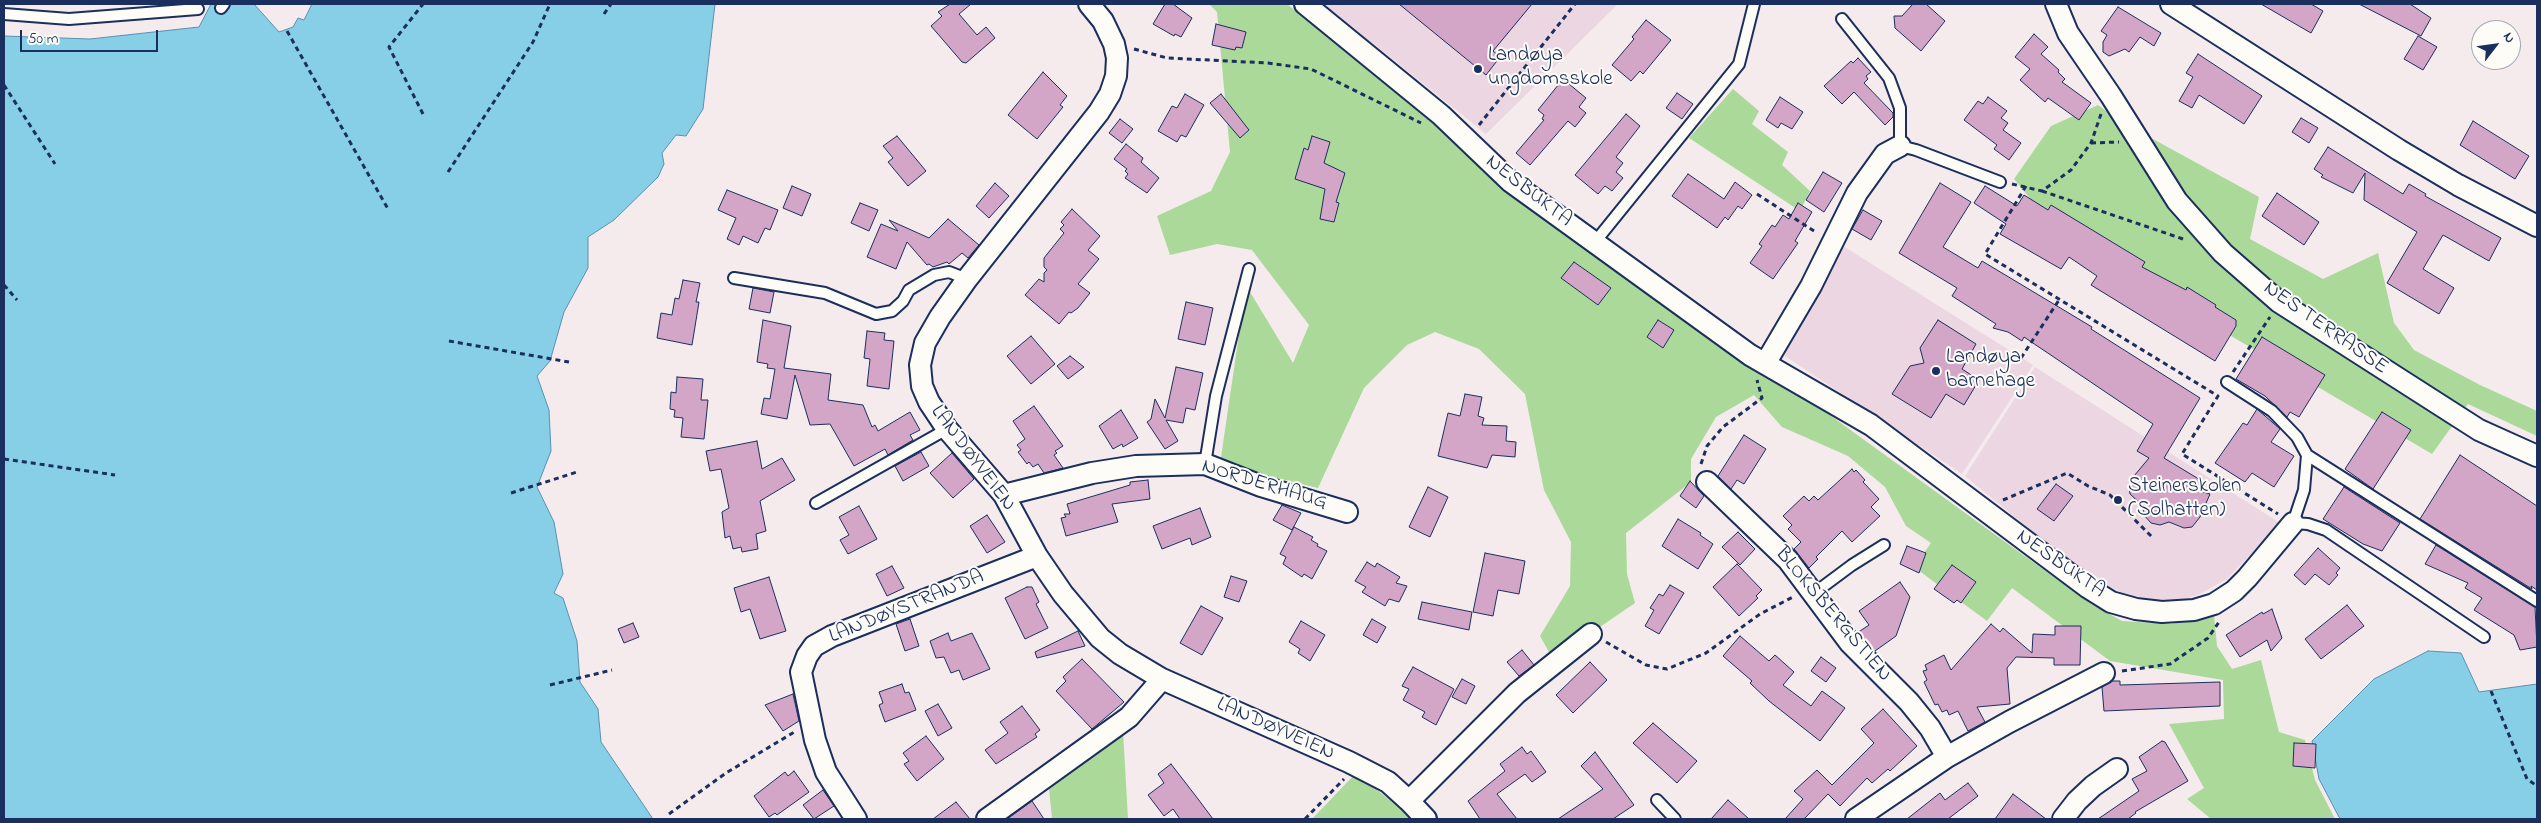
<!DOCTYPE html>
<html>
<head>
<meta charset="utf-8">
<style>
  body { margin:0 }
  #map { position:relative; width:2541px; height:823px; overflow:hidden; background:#f5ebed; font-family:"Indie Flower",sans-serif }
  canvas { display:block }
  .frame { position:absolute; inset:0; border:5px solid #1b2f5e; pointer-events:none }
  .north { position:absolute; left:2471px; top:20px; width:50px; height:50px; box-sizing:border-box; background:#fdfcf7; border:1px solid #a3aaba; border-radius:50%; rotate:60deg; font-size:14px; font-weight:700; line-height:20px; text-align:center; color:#1b2f5e }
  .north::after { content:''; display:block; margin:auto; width:18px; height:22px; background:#1b2f5e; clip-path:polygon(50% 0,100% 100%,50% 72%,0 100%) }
  .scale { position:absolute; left:20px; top:30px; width:138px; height:22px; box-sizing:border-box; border:2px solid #1b2f5e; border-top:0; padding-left:6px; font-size:15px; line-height:18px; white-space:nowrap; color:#1b2f5e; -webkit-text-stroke:4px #fdfcf7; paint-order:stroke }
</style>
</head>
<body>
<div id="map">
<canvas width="2541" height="823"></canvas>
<div class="frame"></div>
<div class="north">N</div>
<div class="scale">50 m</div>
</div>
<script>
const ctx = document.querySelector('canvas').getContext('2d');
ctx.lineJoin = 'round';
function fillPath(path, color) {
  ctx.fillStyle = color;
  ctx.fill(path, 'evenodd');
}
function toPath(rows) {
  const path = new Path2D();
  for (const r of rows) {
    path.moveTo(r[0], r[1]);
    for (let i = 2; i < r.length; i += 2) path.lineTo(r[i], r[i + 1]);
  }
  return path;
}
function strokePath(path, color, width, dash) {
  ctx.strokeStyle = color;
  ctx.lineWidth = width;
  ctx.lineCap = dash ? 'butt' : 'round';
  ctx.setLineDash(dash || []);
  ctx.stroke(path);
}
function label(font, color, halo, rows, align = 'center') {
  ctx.font = font + ' "Indie Flower",sans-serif';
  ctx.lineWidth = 4;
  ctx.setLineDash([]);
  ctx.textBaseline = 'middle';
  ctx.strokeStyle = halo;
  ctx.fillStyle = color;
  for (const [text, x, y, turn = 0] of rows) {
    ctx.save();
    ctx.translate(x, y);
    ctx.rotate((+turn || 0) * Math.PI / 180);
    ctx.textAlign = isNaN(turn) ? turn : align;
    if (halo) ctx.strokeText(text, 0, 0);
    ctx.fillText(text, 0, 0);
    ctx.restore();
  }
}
fillPath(toPath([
  [1324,4,1618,4,1486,134],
  [1843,246,2033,365,1962,474,1779,352],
  [2035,367,2280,523,2227,579,2198,595,2174,602,2133,598,2093,578,2067,560,1965,476]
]), '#ebd6e2');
fillPath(toPath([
  [1209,4,1287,4,1586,242,1744,353,2091,604,2122,621,2171,624,2214,615,2217,646,2232,669,2261,660,2279,732,2305,740,2315,780,2335,819,2211,819,2187,799,2204,788,2169,724,2224,719,2223,680,2110,661,2012,588,1987,621,1914,567,1931,543,1906,526,1885,487,1848,456,1782,427,1754,395,1716,417,1691,459,1691,482,1626,533,1627,574,1635,603,1553,659,1540,636,1570,586,1571,542,1544,490,1525,394,1479,349,1435,332,1407,345,1364,388,1318,488,1220,464,1242,314,1250,292,1293,363,1309,325,1252,250,1217,244,1170,255,1157,216,1211,191,1230,152,1217,12],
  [1733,89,1759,111,1752,124,1788,152,1782,165,1810,191,1800,211,1689,138],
  [2098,105,2120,121,2259,197,2250,239,2323,279,2378,253,2394,323,2414,350,2480,385,2537,411,2537,436,2468,404,2432,454,2061,236,2014,179,2051,126],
  [1123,731,1128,819,1052,819,1049,788],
  [1356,773,1413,819,1312,819]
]), '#aad999');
const water = toPath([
  [211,4,254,4,279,32,293,27,298,18,304,20,312,4,715,4,703,109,686,136,676,135,662,153,664,164,658,177,614,220,588,237,588,268,564,312,550,361,537,376,549,410,551,451,537,487,554,522,563,574,554,593,563,598,577,641,580,682,598,709,601,742,653,819,4,819,4,36,90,39,199,27,211,4],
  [2428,651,2461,653,2479,692,2537,684,2537,819,2341,819,2339,817,2319,779,2312,741,2374,679,2428,651]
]);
fillPath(water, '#86cfe7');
strokePath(water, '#5b8fb0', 1);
const building = toPath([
  [950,4,971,4,959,14,977,35,986,27,995,38,966,63,962,62,931,26,942,16,938,12,950,4],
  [1165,4,1173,4,1192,18,1181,37,1175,34,1174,36,1153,24,1165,4],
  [1399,4,1532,4,1493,51,1500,57,1486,75,1399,4],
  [1913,4,1926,4,1945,21,1921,51,1895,28,1894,16,1902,16,1913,4],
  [2261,4,2311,4,2323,11,2311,33,2261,4],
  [2359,4,2410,4,2431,18,2421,36,2359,4],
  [2118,7,2161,33,2154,46,2140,37,2129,52,2125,49,2109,56,2103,52,2103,42,2107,35,2101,31,2118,7],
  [1646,20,1671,40,1643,74,1640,71,1631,81,1612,65,1634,39,1632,37,1646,20],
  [1216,24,1246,32,1242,48,1236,47,1235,50,1212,45,1216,24],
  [2034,34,2048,47,2041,54,2059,70,2058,72,2065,79,2062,82,2091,103,2079,120,2048,98,2045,102,2020,80,2030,69,2015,57,2034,34],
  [2418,36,2437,47,2423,70,2404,59,2418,36],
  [2198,54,2262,96,2244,124,2199,95,2192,108,2179,101,2193,77,2186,73,2198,54],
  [1858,58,1871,72,1866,76,1868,79,1864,83,1893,113,1893,117,1885,125,1854,92,1842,104,1824,86,1851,61,1853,63,1858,58],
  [1043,72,1067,96,1060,105,1063,107,1037,139,1008,115,1043,72],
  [1563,79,1586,98,1579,107,1586,113,1575,127,1568,121,1530,165,1516,153,1544,120,1542,119,1544,115,1538,110,1563,79],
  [1677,93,1693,104,1682,119,1666,108,1677,93],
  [1185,94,1204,105,1186,137,1181,135,1177,142,1158,131,1172,106,1177,108,1185,94],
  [1221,94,1249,130,1240,138,1210,103,1221,94],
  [1780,97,1803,112,1792,129,1781,123,1778,128,1766,120,1780,97],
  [1988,97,2007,111,2001,118,2008,123,2003,130,2021,143,2009,160,1994,149,1997,145,1964,120,1978,101,1983,104,1988,97],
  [1626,114,1640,126,1616,157,1623,163,1616,172,1623,178,1612,191,1605,186,1598,194,1575,175,1626,114],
  [2301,118,2318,128,2309,143,2292,132,2301,118],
  [1120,119,1133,129,1122,143,1109,133,1120,119],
  [2473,121,2529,156,2515,179,2460,145,2473,121],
  [897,136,926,171,908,186,888,162,893,158,883,146,897,136],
  [1312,136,1330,142,1324,163,1345,173,1336,202,1339,203,1334,222,1320,219,1325,189,1295,179,1304,148,1308,150,1312,136],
  [1126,144,1143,158,1141,162,1159,178,1147,193,1125,178,1128,174,1125,171,1127,169,1114,159,1126,144],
  [2328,147,2403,194,2409,184,2426,194,2425,196,2501,238,2489,261,2443,235,2423,269,2454,288,2439,314,2387,283,2417,232,2364,200,2365,173,2353,193,2321,177,2323,175,2314,169,2328,147],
  [1823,172,1842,183,1824,212,1806,200,1823,172],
  [1688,174,1724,199,1735,182,1752,195,1742,209,1738,206,1728,220,1725,217,1717,228,1672,196,1688,174],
  [995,183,1009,196,989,218,976,206,995,183],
  [1940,183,1971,202,1943,247,1978,268,1982,261,2092,327,2091,329,2200,398,2164,458,2202,481,2200,491,2210,494,2200,517,2192,527,2184,528,2169,522,2160,525,2151,523,2144,515,2143,506,2130,494,2129,487,2134,476,2149,458,2137,451,2153,424,2024,337,2022,341,2008,332,1993,328,1996,324,1952,296,1957,288,1899,253,1940,183],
  [792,186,811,194,802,216,783,208,792,186],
  [1985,186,2017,206,2024,195,2048,210,2051,205,2145,262,2142,267,2186,290,2187,287,2216,305,2215,307,2236,320,2236,326,2215,361,2091,285,2097,276,2069,257,2061,269,2000,234,2006,224,1974,203,1985,186],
  [727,190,778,210,770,230,765,228,758,243,743,236,739,245,727,239,736,218,718,210,727,190],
  [2277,193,2319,222,2304,245,2262,216,2277,193],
  [860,203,878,210,869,231,851,223,860,203],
  [1798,203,1812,212,1795,241,1798,243,1773,279,1750,263,1762,246,1759,244,1772,225,1775,227,1783,215,1789,219,1798,203],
  [1072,209,1100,236,1088,250,1099,259,1078,284,1090,293,1078,308,1071,313,1069,312,1059,324,1025,295,1039,279,1044,282,1044,273,1047,270,1044,267,1044,258,1064,233,1060,229,1064,225,1061,222,1072,209],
  [1863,210,1882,221,1871,240,1852,229,1863,210],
  [948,219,979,245,968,258,962,253,949,264,947,262,933,267,929,264,927,265,907,242,896,269,867,257,881,224,898,231,889,220,929,238,948,219],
  [1574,262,1611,288,1598,305,1561,278,1574,262],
  [683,280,700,283,696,302,699,302,692,345,657,338,661,313,672,315,675,298,679,299,683,280],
  [753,288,774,292,770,313,749,309,753,288],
  [1186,302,1213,308,1205,345,1178,339,1186,302],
  [763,320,791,326,784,368,831,374,828,400,863,405,872,427,875,425,878,431,910,412,920,430,910,435,913,440,888,455,885,449,854,466,830,424,810,425,795,375,787,419,761,414,764,398,770,399,775,369,767,368,768,364,757,362,763,320],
  [1658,320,1674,330,1663,348,1647,337,1658,320],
  [1938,320,1976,344,1962,369,1979,380,1964,405,1946,394,1931,418,1892,394,1910,366,1924,363,1920,348,1938,320],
  [867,331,885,333,884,340,894,341,889,389,867,386,870,359,864,358,867,331],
  [1031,336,1055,364,1031,384,1007,356,1031,336],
  [2262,337,2325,375,2299,417,2290,412,2287,417,2265,396,2236,379,2262,337],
  [1070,356,1084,367,1068,379,1057,366,1070,356],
  [1176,367,1203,373,1195,410,1186,408,1183,423,1166,420,1178,441,1165,449,1147,422,1151,419,1155,399,1165,418,1176,367],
  [677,377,703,379,701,400,708,400,704,439,681,437,683,418,674,417,675,410,670,409,671,392,676,393,677,377],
  [1465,394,1482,397,1478,416,1484,418,1482,425,1507,426,1506,441,1516,442,1515,457,1492,455,1487,468,1438,456,1448,413,1460,416,1465,394],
  [1034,406,1063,446,1055,451,1057,453,1054,455,1063,468,1044,473,1038,464,1033,467,1029,462,1027,464,1018,452,1021,450,1017,445,1025,439,1013,421,1034,406],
  [2257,409,2280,429,2271,442,2294,456,2274,487,2252,473,2245,482,2215,463,2243,423,2247,425,2257,409],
  [1121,410,1138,438,1123,447,1122,444,1113,449,1099,426,1121,410],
  [2382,412,2411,430,2373,489,2345,469,2382,412],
  [1744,435,1766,449,1744,484,1737,480,1731,489,1718,476,1744,435],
  [757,441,762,469,782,458,795,480,760,501,766,531,756,534,758,549,742,552,741,547,733,549,730,536,725,538,722,512,729,508,721,469,710,471,706,451,757,441],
  [921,452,929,466,903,481,895,466,921,452],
  [952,453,974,479,953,498,930,473,952,453],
  [2460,455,2537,506,2537,590,2531,586,2532,589,2420,519,2460,455],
  [1852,469,1854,472,1856,470,1865,480,1863,482,1879,499,1871,507,1880,516,1852,542,1842,531,1816,557,1818,559,1809,568,1794,549,1801,542,1788,529,1792,525,1783,516,1804,496,1809,501,1814,496,1818,500,1852,469],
  [1148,480,1150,499,1112,504,1118,522,1066,536,1061,518,1066,517,1064,514,1070,514,1067,504,1130,485,1130,482,1148,480],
  [1690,481,1704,496,1696,508,1680,496,1690,481],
  [2056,484,2073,496,2054,521,2037,509,2056,484],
  [1428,487,1448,497,1430,537,1409,527,1428,487],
  [2344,487,2400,523,2382,551,2363,544,2323,519,2344,487],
  [1282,505,1301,513,1292,530,1273,520,1282,505],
  [859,506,877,539,848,554,840,540,849,535,839,517,859,506],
  [1200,508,1211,537,1192,545,1190,538,1162,549,1153,526,1200,508],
  [987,515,1005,542,987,553,970,526,987,515],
  [1678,519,1701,533,1700,535,1713,544,1698,569,1662,546,1678,519],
  [1294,527,1313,537,1311,540,1318,544,1317,546,1327,551,1312,579,1304,574,1302,577,1283,564,1286,557,1280,554,1294,527],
  [1738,532,1755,549,1740,565,1722,547,1738,532],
  [2436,545,2535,607,2537,647,2520,650,2514,635,2474,610,2482,598,2465,588,2468,583,2425,564,2436,545],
  [1907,546,1926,553,1919,573,1900,564,1907,546],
  [2318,548,2340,568,2336,573,2338,575,2329,585,2315,574,2305,585,2294,575,2318,548],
  [1485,553,1525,561,1519,594,1498,590,1493,616,1473,612,1485,553],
  [1367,562,1375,567,1377,563,1400,577,1396,583,1407,586,1399,602,1389,599,1385,606,1362,592,1366,587,1355,581,1367,562],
  [1737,564,1762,590,1756,596,1758,598,1739,616,1713,587,1737,564],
  [1952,565,1976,582,1961,603,1957,600,1954,603,1934,589,1952,565],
  [892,566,904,588,887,596,876,574,892,566],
  [1231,576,1247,581,1239,602,1224,597,1231,576],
  [769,577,786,631,760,639,750,609,741,612,734,588,769,577],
  [1900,582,1910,597,1896,636,1875,651,1857,633,1869,625,1859,611,1900,582],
  [1670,585,1684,593,1659,634,1645,626,1654,610,1650,608,1659,594,1663,596,1670,585],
  [1027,587,1032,587,1039,602,1036,604,1048,628,1025,639,1005,598,1027,587],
  [1422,602,1472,612,1469,630,1418,619,1422,602],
  [2347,605,2364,626,2321,659,2305,639,2347,605],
  [1201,606,1223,618,1202,655,1180,643,1201,606],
  [2272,609,2282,638,2271,651,2267,640,2240,657,2226,635,2262,612,2263,614,2272,609],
  [910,619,919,646,905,651,896,624,910,619],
  [1372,619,1386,627,1377,643,1363,635,1372,619],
  [1301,621,1325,635,1310,661,1298,653,1300,649,1289,642,1301,621],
  [633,623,639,637,624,643,618,629,633,623],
  [1991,624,2000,632,2003,628,2032,653,2033,634,2055,635,2055,626,2081,626,2080,665,2054,665,2054,658,2016,657,2007,668,2010,704,1977,707,1985,722,1968,731,1958,711,1949,715,1947,710,1942,712,1938,704,1935,705,1924,682,1927,680,1923,671,1927,670,1925,665,1944,655,1951,670,1991,624],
  [1078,631,1085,646,1037,658,1035,652,1078,631],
  [948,633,951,641,972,633,990,669,963,680,959,670,951,673,944,657,936,658,930,641,948,633],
  [1740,636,1769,661,1775,655,1794,672,1783,685,1811,706,1822,691,1845,708,1820,741,1769,701,1750,683,1752,681,1723,656,1740,636],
  [1522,650,1534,665,1519,676,1507,662,1522,650],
  [1821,657,1836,668,1826,682,1811,671,1821,657],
  [1082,659,1124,702,1092,729,1056,691,1066,681,1063,677,1082,659],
  [1590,662,1607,680,1573,713,1556,695,1590,662],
  [1413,667,1454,689,1436,725,1422,717,1425,712,1403,700,1409,689,1402,686,1413,667],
  [1462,679,1475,686,1466,704,1452,697,1462,679],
  [2112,681,2120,681,2120,685,2220,682,2220,706,2104,711,2102,687,2112,681],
  [902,684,905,693,909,692,916,710,885,722,879,705,883,703,879,692,902,684],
  [793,694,799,721,783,731,765,705,793,694],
  [938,704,952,728,938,736,925,711,938,704],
  [1022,706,1040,730,1035,734,1037,737,996,764,985,750,1008,733,1000,722,1022,706],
  [1883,709,1917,746,1890,771,1888,769,1872,783,1867,778,1840,806,1828,794,1804,819,1785,819,1803,799,1794,791,1817,770,1832,785,1874,743,1861,729,1883,709],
  [1653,723,1697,761,1677,783,1633,743,1653,723],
  [926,736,944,759,917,781,904,764,909,761,903,753,926,736],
  [2162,741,2165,742,2188,781,2135,812,2136,813,2128,819,2098,819,2139,791,2132,779,2147,771,2139,757,2162,741],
  [2294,743,2316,744,2315,768,2293,766,2294,743],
  [1522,747,1527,754,1531,751,1546,772,1532,782,1525,774,1497,794,1517,819,1480,819,1468,801,1505,771,1500,764,1522,747],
  [1595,752,1634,805,1613,819,1558,819,1603,789,1581,766,1595,752],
  [1171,764,1195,795,1213,819,1180,819,1173,809,1164,816,1148,795,1164,783,1158,774,1171,764],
  [794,771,809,792,777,815,775,813,769,817,754,796,785,772,788,776,794,771],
  [1968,783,1978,796,1948,819,1907,819,1940,793,1945,800,1968,783],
  [823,790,834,806,814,819,803,805,823,790],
  [2013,794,2046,819,1995,819,2013,794],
  [1728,800,1749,819,1711,819,1728,800],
  [1032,801,1044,819,1007,819,1032,801],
  [956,802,970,819,933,819,956,802]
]);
fillPath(building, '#d3a5c7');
strokePath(building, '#1b2f5e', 1);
const lane = toPath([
  [221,8,224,4],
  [4,14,69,19,198,9],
  [1842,19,1889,78,1900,108,1900,146,1916,150,2000,182],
  [1595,242,1739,64,1754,4],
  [734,278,825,293,876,314,892,311,903,301,909,290,934,275,949,272,967,279],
  [2227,382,2272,411,2297,437,2307,455,2304,490,2293,523,2308,524,2326,530,2484,637],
  [2307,455,2537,601],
  [1205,464,1216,396,1249,269],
  [816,503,947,429],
  [1813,594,1852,565,1884,545],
  [1657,800,1675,819]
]);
const street = toPath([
  [1089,4,1103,21,1114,44,1117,58,1116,76,1110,94,1099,112,967,279,940,317,925,343,920,365,922,386,929,402,947,429,1004,495,1037,556,1063,594,1100,638,1120,654,1162,679,1349,762,1388,782,1409,801,1426,819],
  [1305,4,1441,115,1511,182,1750,355,1871,425,2087,587,2111,602,2136,609,2162,612,2194,610,2214,604,2234,591,2247,578,2293,523],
  [2056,4,2068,33,2111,96,2177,201,2223,253,2279,302,2479,430,2537,456],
  [2171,4,2399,150,2458,185,2537,226],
  [1765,364,1811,286,1857,193,1885,154,1900,146],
  [1707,482,1788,560,1850,643,1909,702,1930,728,1947,757,1856,819],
  [1004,495,1092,473,1136,466,1205,464,1261,486,1347,512],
  [1947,757,2009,722,2104,673],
  [1409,801,1517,693,1591,634],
  [856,819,826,772,815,740,801,672,807,656,814,646,832,636,1037,556],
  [987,819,1129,717,1162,679],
  [2063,819,2077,801,2093,786,2117,769]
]);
strokePath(lane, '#1b2f5e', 14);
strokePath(street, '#1b2f5e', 24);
strokePath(toPath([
  [604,14,611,4],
  [287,31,388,209],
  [1134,49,1167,58,1268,63,1311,69,1421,123],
  [4,85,55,164],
  [423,114,389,47,423,4],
  [1479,125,1575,4],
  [2091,143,2119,142],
  [448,172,533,42,550,4],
  [2012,184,2042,191,2071,170,2091,143,2101,114],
  [2026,186,1985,254,2218,396,2182,454,2278,514],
  [2042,191,2186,240],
  [1757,194,1817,233],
  [4,285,17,300],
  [449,341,569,362],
  [2021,358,2059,300],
  [2233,372,2270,317],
  [4,459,115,475],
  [1701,464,1707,446,1723,427,1762,398,1757,380],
  [511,493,577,472],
  [2003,500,2067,473,2088,486,2110,495,2152,537],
  [1606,642,1646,665,1667,669,1706,653,1760,614,1793,597],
  [2122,671,2170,664,2208,638,2219,622],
  [550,685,612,670],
  [2491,691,2527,779,2537,786],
  [669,814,726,773,796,731],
  [1305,819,1344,779]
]), '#1b2f5e', 3, [5, 4]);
strokePath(lane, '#fdfcf7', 10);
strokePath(street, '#fdfcf7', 20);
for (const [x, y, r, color] of [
  [1478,69,5,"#1b2f5e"],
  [1936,371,5,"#1b2f5e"],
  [2118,500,5,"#1b2f5e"]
]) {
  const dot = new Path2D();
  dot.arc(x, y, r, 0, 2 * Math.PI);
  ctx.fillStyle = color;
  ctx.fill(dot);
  strokePath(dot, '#fdfcf7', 2);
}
label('21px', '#1b2f5e', '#fdfcf7', [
  ["Landøya",1488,57],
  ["ungdomsskole",1488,81],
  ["Landøya",1946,359],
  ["barnehage",1946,383],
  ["Steinerskolen",2128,488],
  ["(Solhatten)",2128,512]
], 'left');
label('21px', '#1b2f5e', '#fdfcf7', [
  ["NESBUKTA",1528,192,38],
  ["NES TERRASSE",2325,329,35],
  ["LANDØYVEIEN",972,459,53],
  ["NORDERHAUG",1264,486,17],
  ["NESBUKTA",2060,565,35],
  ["LANDØYSTRANDA",907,608,-22],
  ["BLOKSBERGSTIEN",1832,615,50],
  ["LANDØYVEIEN",1275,730,24]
]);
</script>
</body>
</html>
